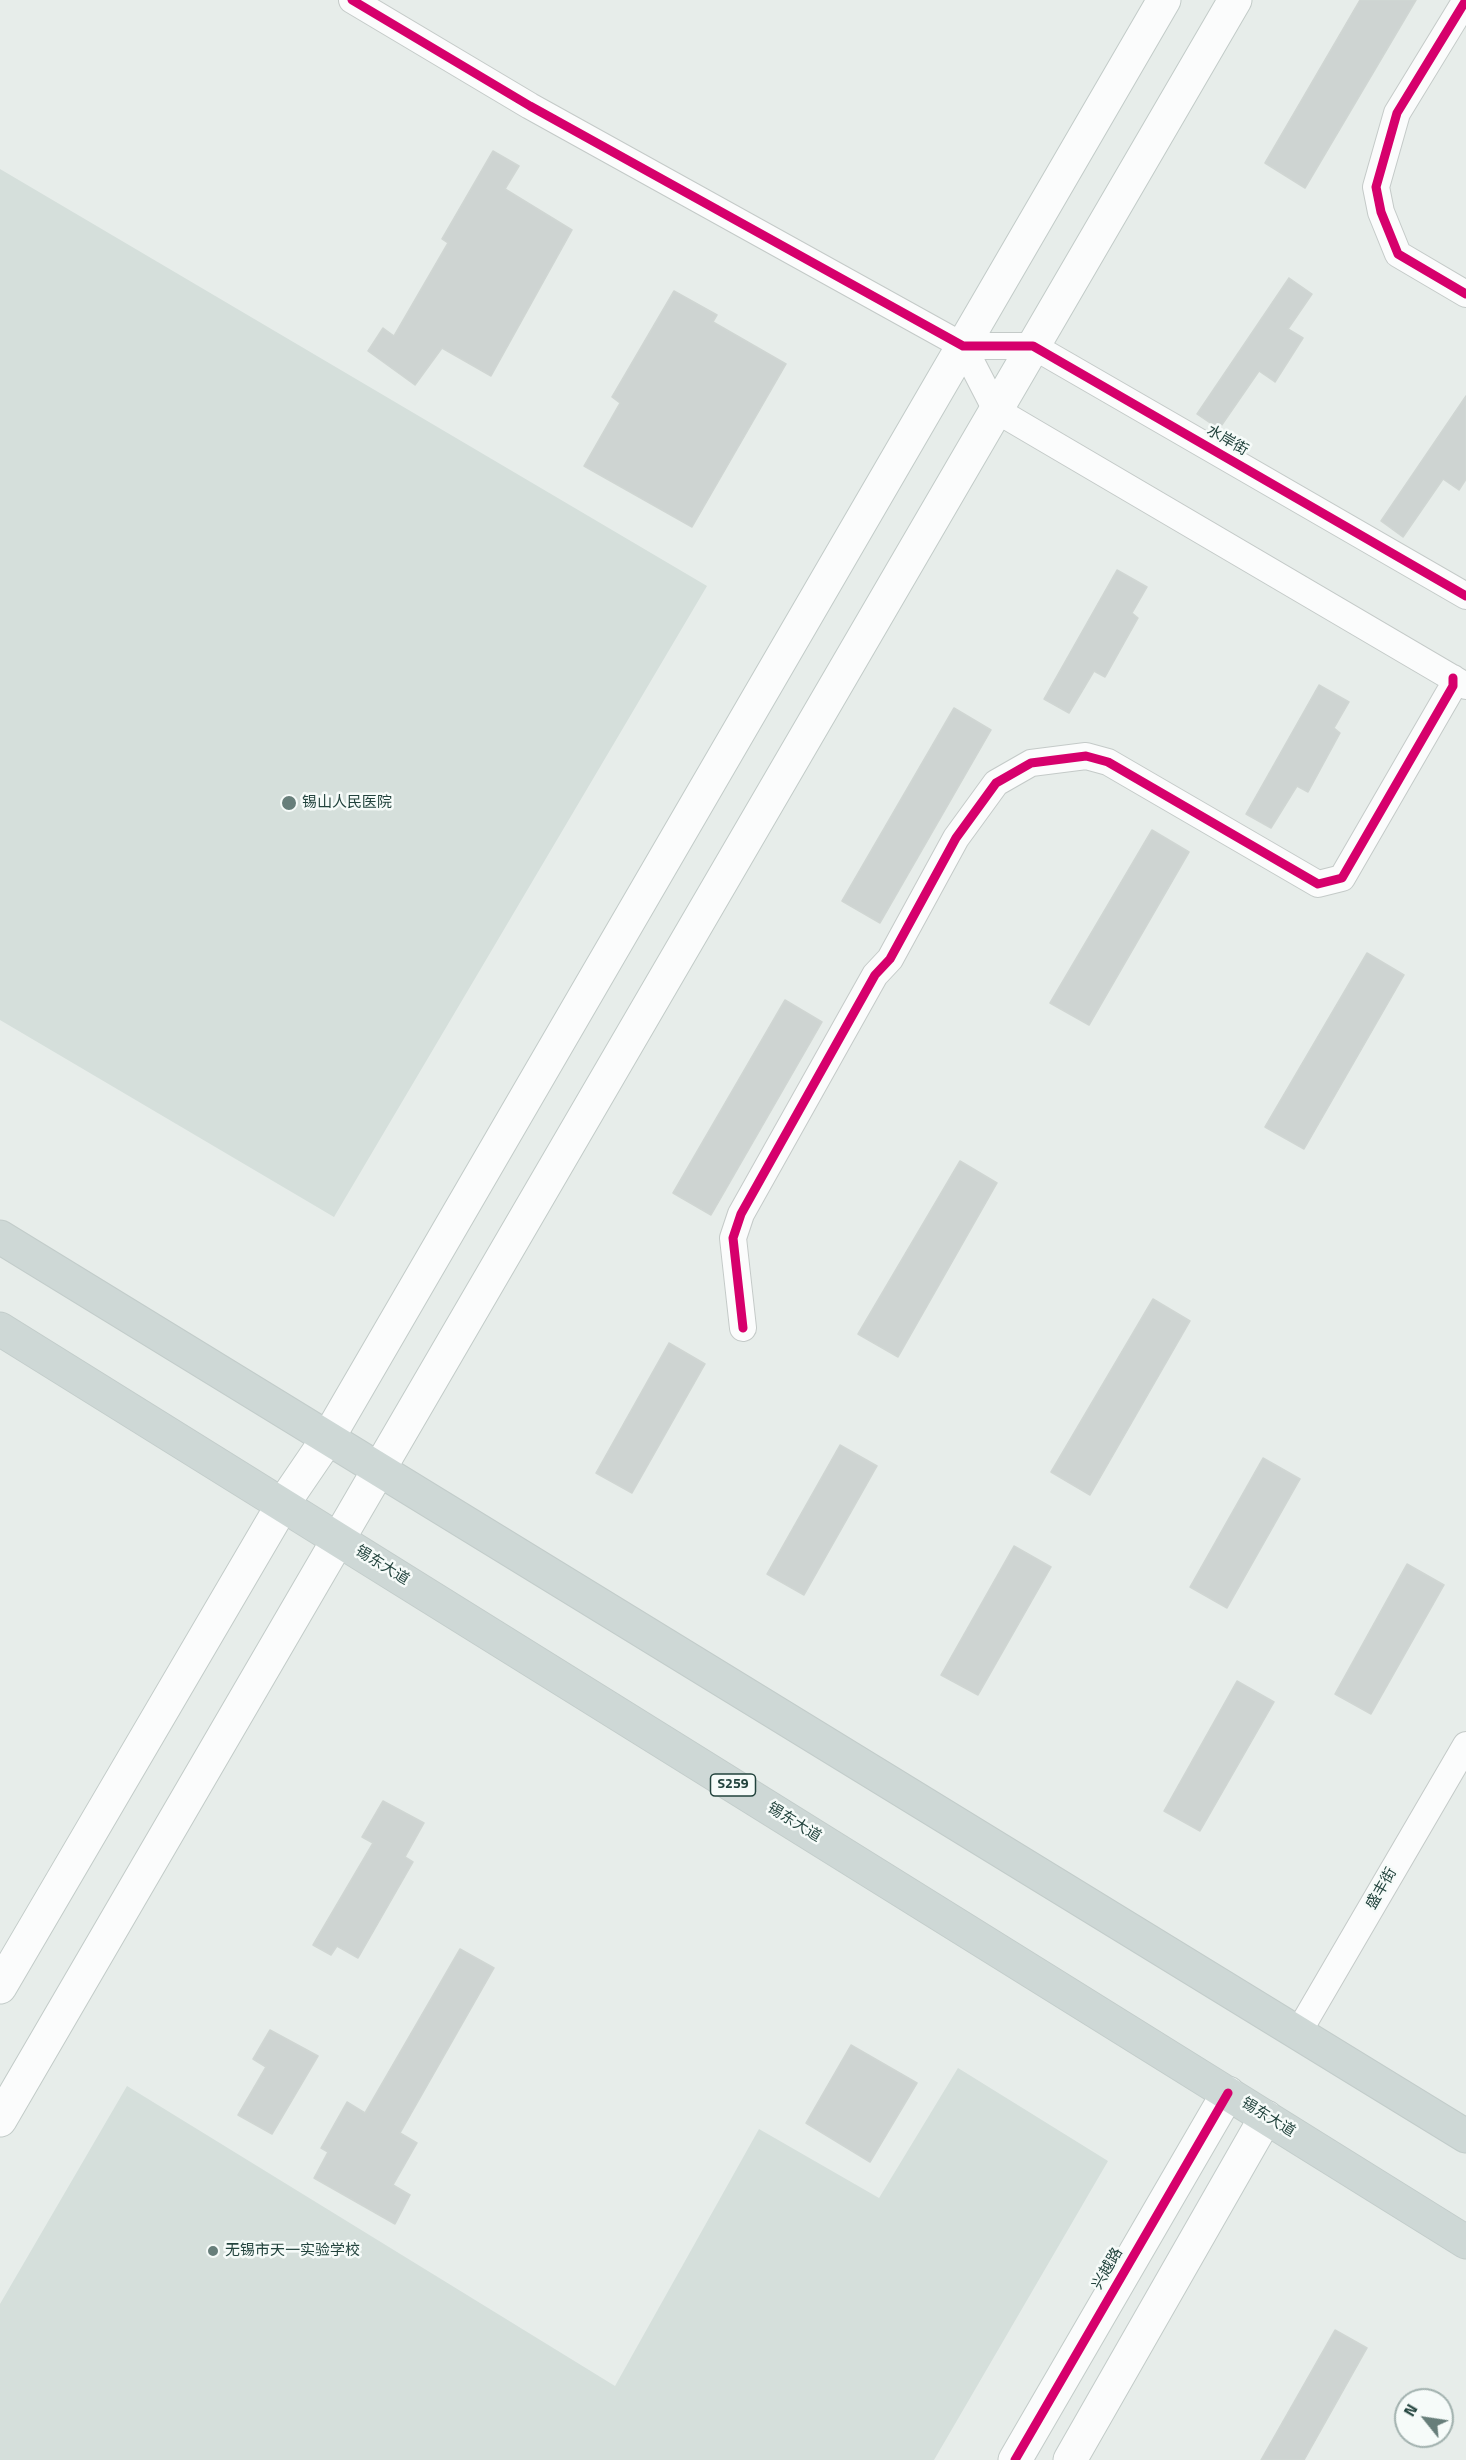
<!DOCTYPE html>
<html>
<head>
<meta charset="utf-8">
<style>
  body { margin:0 }
  #map { position:relative; width:1466px; height:2460px; overflow:hidden; background:#e7edea; font-family:"Titillium Web",sans-serif }
  canvas { display:block }
  .north { position:absolute; left:1394px; top:2388px; width:60px; height:60px; box-sizing:border-box; background:#f6fbf9; border:2px solid #a1b1ae; border-radius:50%; rotate:300deg; font-size:16px; font-weight:700; line-height:24px; text-align:center; color:#22433d }
  .north::after { content:''; display:block; margin:auto; width:21px; height:27px; background:#677e7a; clip-path:polygon(50% 0,100% 100%,50% 72%,0 100%) }
</style>
</head>
<body>
<div id="map">
<canvas width="1466" height="2460"></canvas>
<div class="north">N</div>
</div>
<script>
const ctx = document.querySelector('canvas').getContext('2d');
ctx.lineJoin = 'round';
function fillPath(path, color) {
  ctx.fillStyle = color;
  ctx.fill(path, 'evenodd');
}
function toPath(rows) {
  const path = new Path2D();
  for (const r of rows) {
    path.moveTo(r[0], r[1]);
    for (let i = 2; i < r.length; i += 2) path.lineTo(r[i], r[i + 1]);
  }
  return path;
}
function strokePath(path, color, width, dash) {
  ctx.strokeStyle = color;
  ctx.lineWidth = width;
  ctx.lineCap = dash ? 'butt' : 'round';
  ctx.setLineDash(dash || []);
  ctx.stroke(path);
}
function label(font, color, halo, rows, align = 'center') {
  ctx.font = font + ' "Titillium Web","Noto Sans SC",sans-serif';
  ctx.lineWidth = 5;
  ctx.setLineDash([]);
  ctx.textBaseline = 'middle';
  ctx.strokeStyle = halo;
  ctx.fillStyle = color;
  for (const [text, x, y, turn = 0] of rows) {
    ctx.save();
    ctx.translate(x, y);
    ctx.rotate((+turn || 0) * Math.PI / 180);
    ctx.textAlign = isNaN(turn) ? turn : align;
    if (halo) ctx.strokeText(text, 0, 0);
    ctx.fillText(text, 0, 0);
    ctx.restore();
  }
}
fillPath(toPath([
  [0,169,707,586,334,1217,0,1020],
  [958,2068,1108,2161,934,2460,0,2460,0,2304,127,2086,615,2386,759,2129,879,2198]
]), '#d5dfdb');
const building = toPath([
  [1360,0,1416,0,1305,188,1265,163,1360,0],
  [493,151,519,166,505,189,572,230,491,376,442,348,415,385,368,351,383,328,394,336,448,243,442,239,493,151],
  [1289,278,1312,294,1288,329,1303,338,1275,382,1259,371,1219,429,1197,414,1289,278],
  [674,291,717,315,713,322,786,364,692,527,584,466,620,403,612,397,674,291],
  [1466,396,1466,479,1459,490,1443,479,1403,537,1381,521,1466,396],
  [1117,570,1147,587,1132,613,1138,618,1105,677,1094,671,1069,713,1044,699,1117,570],
  [1319,685,1349,702,1334,728,1340,733,1308,792,1297,786,1271,828,1246,814,1319,685],
  [954,708,991,730,880,923,842,901,954,708],
  [1152,830,1189,852,1089,1025,1050,1003,1152,830],
  [1367,953,1404,975,1304,1149,1265,1127,1367,953],
  [785,1000,822,1022,711,1215,673,1193,785,1000],
  [960,1161,997,1183,898,1357,858,1334,960,1161],
  [1153,1299,1190,1321,1090,1495,1051,1472,1153,1299],
  [669,1343,705,1364,632,1493,596,1473,669,1343],
  [840,1445,877,1466,804,1595,767,1574,840,1445],
  [1263,1458,1300,1479,1227,1608,1190,1587,1263,1458],
  [1014,1546,1051,1567,978,1695,941,1675,1014,1546],
  [1407,1564,1444,1585,1371,1714,1335,1694,1407,1564],
  [1237,1681,1274,1702,1200,1831,1164,1811,1237,1681],
  [383,1801,424,1823,405,1857,413,1862,358,1958,337,1946,331,1955,313,1945,373,1843,362,1837,383,1801],
  [460,1949,494,1968,400,2133,417,2143,393,2185,410,2195,395,2224,314,2178,328,2152,321,2148,347,2102,365,2113,460,1949],
  [270,2030,318,2056,272,2134,238,2115,266,2067,253,2059,270,2030],
  [851,2045,917,2083,870,2162,806,2123,851,2045],
  [1335,2330,1367,2348,1304,2460,1261,2460,1335,2330]
]);
fillPath(building, '#ced4d2');
strokePath(building, '#d0d6d3', 1.5);
const street = toPath([
  [352,0,530,106,963,346,1033,346,1466,596],
  [1466,0,1397,113,1376,187,1381,212,1398,254,1466,294],
  [963,346,996,410,1466,686],
  [743,1328,733,1238,741,1214,875,975,890,959,956,838,996,783,1031,763,1086,756,1108,762,1318,884,1342,878,1453,686,1453,678],
  [1298,2033,1466,1745]
]);
const secondary = toPath([
  [0,1987,283,1504,328,1438,1164,0],
  [0,2120,1235,0],
  [1015,2460,1228,2093],
  [1070,2460,1266,2117]
]);
const primary = toPath([
  [0,1237,1466,2136],
  [0,1329,1466,2242]
]);
strokePath(street, '#c4cac8', 28);
strokePath(secondary, '#c2cbc8', 35);
strokePath(primary, '#c2ccca', 35);
strokePath(street, '#fbfcfc', 26);
strokePath(secondary, '#fbfcfc', 33);
strokePath(primary, '#ced8d6', 33);
strokePath(toPath([
  [352,0,530,106,963,346,1033,346,1466,596],
  [1466,0,1397,113,1376,187,1381,212,1398,254,1466,294],
  [743,1328,733,1238,741,1214,875,975,890,959,956,838,996,783,1031,763,1086,756,1108,762,1318,884,1342,878,1453,686,1453,678],
  [1015,2460,1228,2093]
]), '#d6006c', 9);
for (const [x, y, r, color] of [
  [289,803,8,"#677e7a"],
  [213,2251,6,"#677e7a"]
]) {
  const dot = new Path2D();
  dot.arc(x, y, r, 0, 2 * Math.PI);
  ctx.fillStyle = color;
  ctx.fill(dot);
  strokePath(dot, '#f6fbf9', 2);
}
for (const [x, y, w] of [
  [733,1785,45]
]) {
  const box = new Path2D();
  box.roundRect(x - w / 2, y - 11, w, 22, 4.5);
  ctx.fillStyle = '#f6fbf9';
  ctx.fill(box);
  strokePath(box, '#22433d', 1.5);
}
label('bold 14px', '#22433d', null, [
  ["S259",733,1785]
]);
label('15px', '#22433d', '#f6fbf9', [
  ["水岸街",1227,441,30],
  ["锡东大道",382,1566,32],
  ["锡东大道",794,1823,32],
  ["盛丰街",1382,1889,-60],
  ["锡东大道",1268,2118,32],
  ["兴越路",1108,2269,-60]
]);
label('15px', '#22433d', '#f6fbf9', [
  ["锡山人民医院",302,803],
  ["无锡市天一实验学校",225,2251]
], 'left');
</script>
</body>
</html>
